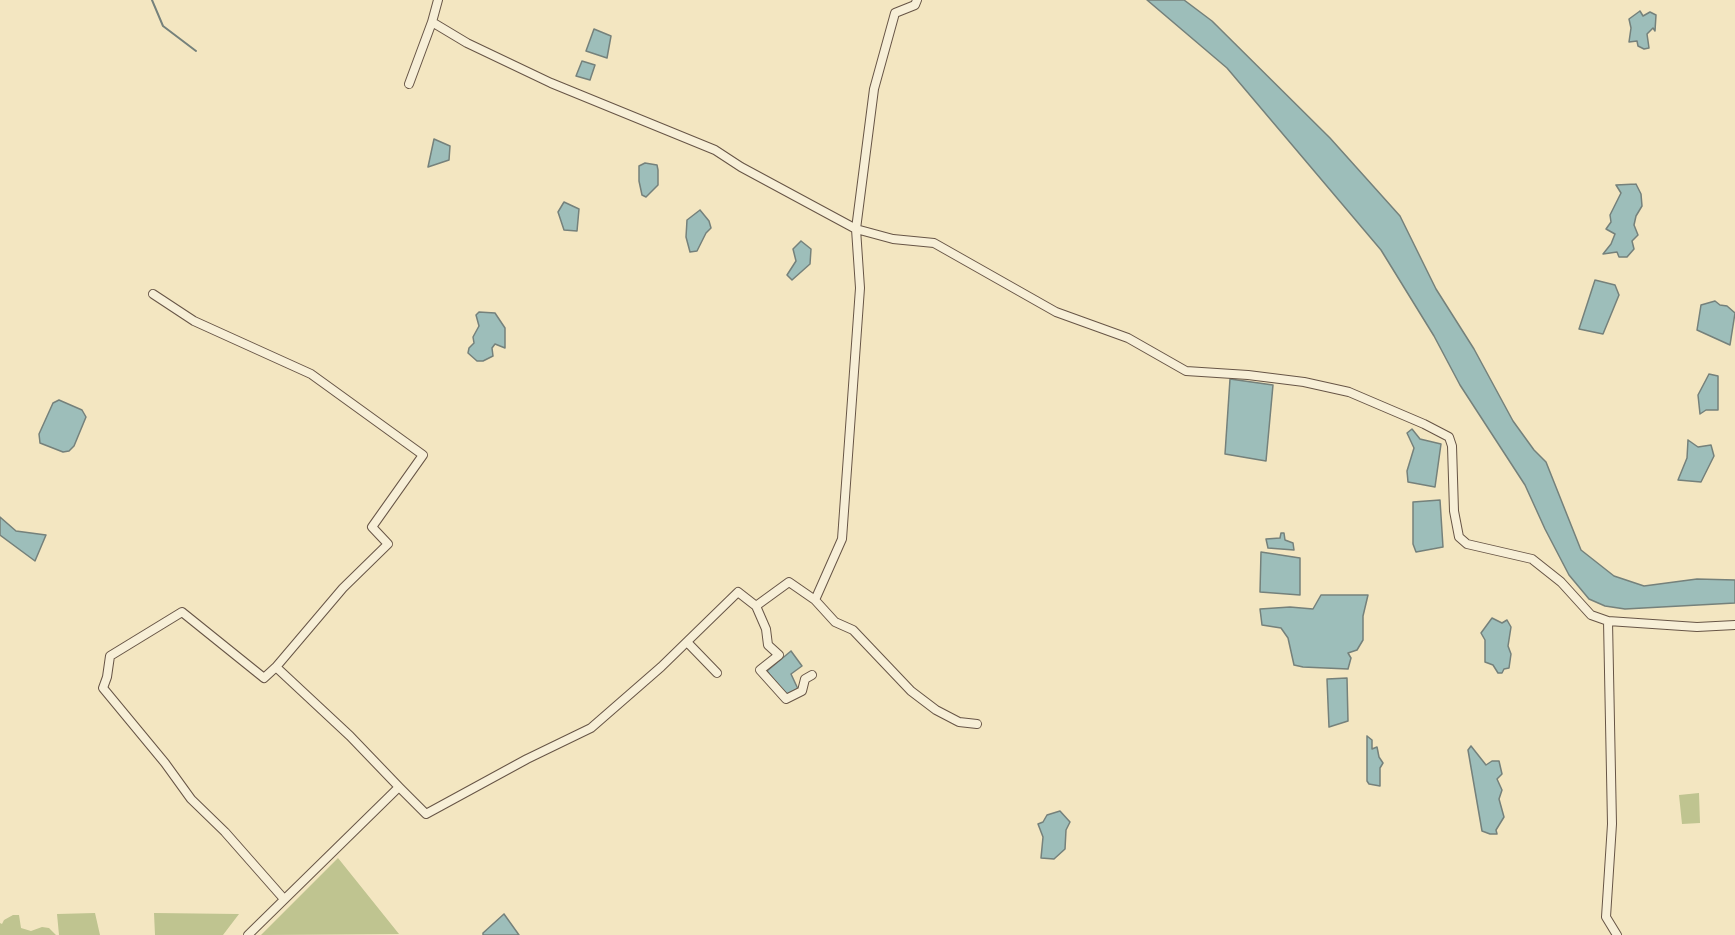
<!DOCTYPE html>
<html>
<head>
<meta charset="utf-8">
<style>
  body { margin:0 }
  canvas { display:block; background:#f3e6c1 }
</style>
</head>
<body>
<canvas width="1735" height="935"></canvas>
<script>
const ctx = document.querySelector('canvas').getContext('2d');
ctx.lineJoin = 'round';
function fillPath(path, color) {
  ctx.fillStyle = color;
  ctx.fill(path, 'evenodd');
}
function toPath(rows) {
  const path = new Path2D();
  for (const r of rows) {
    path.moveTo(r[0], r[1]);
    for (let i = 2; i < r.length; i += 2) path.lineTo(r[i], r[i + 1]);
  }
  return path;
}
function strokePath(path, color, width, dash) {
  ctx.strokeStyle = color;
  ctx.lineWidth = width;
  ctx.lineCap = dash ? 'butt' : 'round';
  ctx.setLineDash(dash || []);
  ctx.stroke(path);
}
fillPath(toPath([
  [1699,793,1700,823,1682,824,1679,795],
  [338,858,399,934,261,935],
  [95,913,100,935,59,935,57,914],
  [154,913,239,914,223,935,155,935],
  [13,915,19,915,21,928,31,931,42,927,49,928,56,935,0,935,0,923,2,924,4,920]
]), '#bfc490');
const water = toPath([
  [1147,0,1184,0,1212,21,1330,138,1400,216,1436,289,1474,349,1513,421,1534,450,1546,462,1581,550,1614,576,1644,586,1697,579,1735,580,1735,603,1625,609,1605,606,1589,599,1569,575,1545,529,1525,485,1460,385,1434,336,1381,250,1227,68,1147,0],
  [1640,11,1643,16,1650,12,1656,15,1655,31,1653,28,1647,34,1649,48,1644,49,1638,46,1637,41,1629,42,1631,28,1629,19,1640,11],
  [594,29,611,36,607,58,586,51,594,29],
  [582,61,595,65,590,80,576,76,582,61],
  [434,139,450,146,449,160,428,167,434,139],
  [645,163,657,165,658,170,658,185,646,197,642,195,639,181,639,166,645,163],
  [1636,184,1641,194,1642,206,1636,216,1634,225,1638,235,1632,241,1634,249,1627,257,1619,257,1617,252,1603,254,1611,244,1615,234,1606,229,1611,222,1610,215,1621,193,1616,185,1636,184],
  [564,202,579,209,577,231,564,230,558,212,564,202],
  [700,210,709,221,711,228,706,233,697,251,690,252,686,237,687,220,700,210],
  [801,241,811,249,810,264,792,280,787,275,796,261,793,249,801,241],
  [1595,280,1615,285,1619,295,1603,334,1579,329,1595,280],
  [1715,301,1720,305,1727,306,1735,313,1730,345,1697,330,1701,305,1715,301],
  [479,312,495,313,505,328,505,348,495,344,492,348,493,356,483,361,477,361,468,353,469,348,474,343,473,337,479,326,476,315,479,312],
  [1709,374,1718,376,1718,410,1706,410,1700,414,1698,395,1709,374],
  [1230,379,1273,385,1266,461,1225,454,1230,379],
  [59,400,82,410,86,417,74,446,69,451,63,452,40,443,39,434,53,403,59,400],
  [1412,429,1420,439,1441,444,1435,487,1408,482,1407,471,1414,448,1407,433,1412,429],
  [1688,440,1698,447,1711,445,1714,456,1701,482,1678,480,1687,458,1688,440],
  [1440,500,1443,547,1416,552,1413,544,1413,502,1440,500],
  [0,517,16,531,46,535,35,561,0,535,0,517],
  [1281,533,1284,533,1285,540,1293,543,1294,550,1268,548,1266,539,1280,538,1281,533],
  [1261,552,1300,558,1300,595,1260,592,1261,552],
  [1321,595,1368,595,1363,616,1363,640,1357,650,1348,653,1351,658,1348,669,1303,667,1294,665,1288,638,1281,628,1262,625,1260,609,1290,607,1313,609,1321,595],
  [1492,618,1502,623,1507,620,1511,627,1508,646,1511,654,1509,668,1504,669,1502,673,1498,673,1493,665,1485,662,1485,640,1481,633,1492,618],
  [791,651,802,666,791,674,798,689,787,696,767,671,791,651],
  [1347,678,1348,721,1329,727,1327,679,1347,678],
  [1367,736,1372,740,1372,749,1377,747,1379,757,1383,763,1380,768,1380,786,1369,784,1367,781,1367,736],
  [1471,746,1486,765,1492,761,1499,761,1502,774,1497,779,1502,790,1499,799,1504,817,1496,830,1497,834,1490,834,1482,831,1468,750,1471,746],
  [1060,811,1070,822,1066,830,1065,849,1054,859,1041,858,1043,837,1038,824,1043,822,1047,815,1060,811],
  [504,914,519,935,483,935,483,933,504,914]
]);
fillPath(water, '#9dbeba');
strokePath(water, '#75817b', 1.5);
strokePath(toPath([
  [152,0,163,26,196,51]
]), '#75817b', 2);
const street = toPath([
  [917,0,915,5,895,13,874,89,856,229,893,239,934,243,1056,312,1128,338,1186,371,1248,375,1304,382,1349,392,1424,424,1449,437,1452,446,1454,511,1459,537,1467,544,1532,559,1561,582,1591,615,1608,621],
  [409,84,432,22],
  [153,294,194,321,311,374,423,455,372,527,388,544,343,588,276,667,350,736,399,787],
  [815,600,835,622,853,630,911,691,936,710,959,722,977,724],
  [756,606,766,629,768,645,779,655,760,670,786,699,802,691,805,679,812,675],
  [687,642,717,673],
  [276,667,264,678,182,612,110,656,107,677,103,688,165,763,191,799,225,832,284,899],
  [248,935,399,787,426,814,527,759,591,728,661,667,738,592,756,606,789,582,815,600,842,539,860,288,856,229,741,167,715,150,551,83,467,43,432,22,438,0],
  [1617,935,1606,917,1612,824,1608,621,1697,627,1735,625]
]);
strokePath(street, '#675546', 10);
strokePath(street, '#f7efd7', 8);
</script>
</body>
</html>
